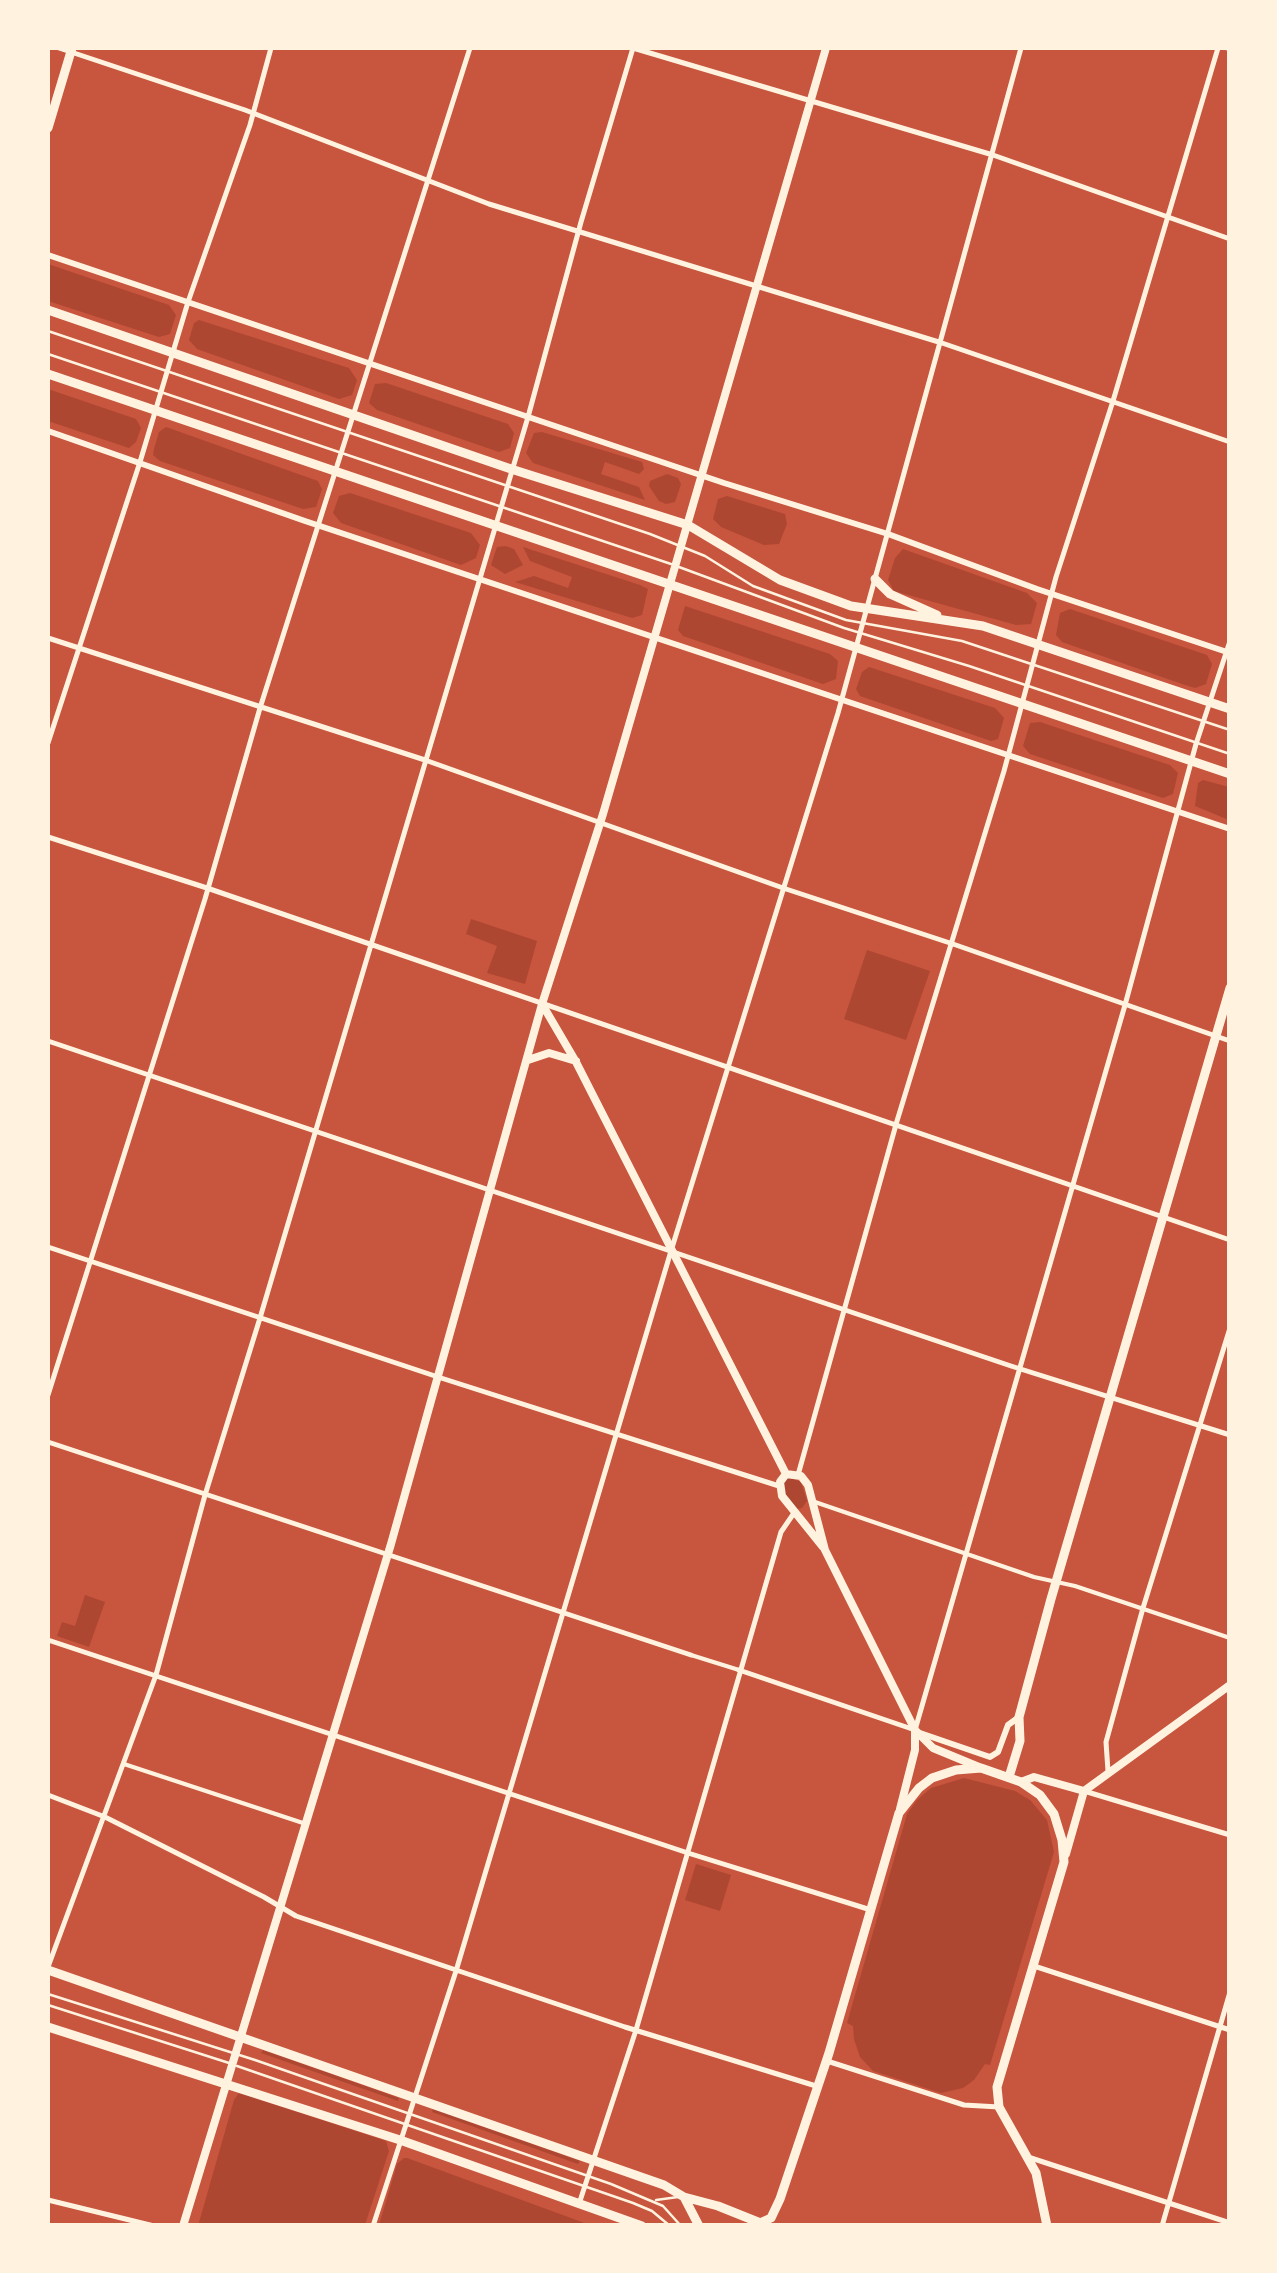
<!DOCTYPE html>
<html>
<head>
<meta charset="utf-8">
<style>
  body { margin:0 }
  #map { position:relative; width:1277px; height:2273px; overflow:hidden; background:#c8553d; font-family:"Archivo Narrow",sans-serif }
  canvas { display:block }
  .frame { position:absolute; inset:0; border:50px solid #fff3e0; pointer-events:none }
</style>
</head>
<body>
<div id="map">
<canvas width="1277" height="2273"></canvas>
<div class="frame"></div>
</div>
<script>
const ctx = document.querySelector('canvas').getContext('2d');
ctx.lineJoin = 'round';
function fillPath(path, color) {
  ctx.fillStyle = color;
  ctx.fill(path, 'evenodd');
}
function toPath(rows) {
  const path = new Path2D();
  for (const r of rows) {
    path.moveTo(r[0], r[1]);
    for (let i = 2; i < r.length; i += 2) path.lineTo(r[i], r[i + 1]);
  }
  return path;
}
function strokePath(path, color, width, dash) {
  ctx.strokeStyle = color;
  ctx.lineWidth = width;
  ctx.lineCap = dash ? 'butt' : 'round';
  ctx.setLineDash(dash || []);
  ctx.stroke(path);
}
fillPath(toPath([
  [48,264,169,305,176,315,170,334,159,337,48,301],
  [199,320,349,368,357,380,352,395,339,399,197,349,189,340,194,323],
  [386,383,508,424,514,433,510,448,499,452,377,410,369,403,375,384],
  [48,389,136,419,141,428,136,442,129,448,48,421],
  [166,427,318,481,322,489,316,507,303,509,160,461,153,455,154,449,159,432],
  [542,432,642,462,644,469,639,474,605,462,601,474,639,487,645,500,533,463,526,453,534,433],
  [667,474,678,478,681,484,675,502,666,504,659,501,649,486,650,481],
  [350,493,471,533,480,545,476,558,461,565,341,523,333,513,339,496],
  [727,496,785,514,787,524,779,544,764,545,721,527,713,519,718,499],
  [506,546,514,549,523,565,505,574,491,565,497,547],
  [523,547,640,585,648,589,642,615,632,618,515,582,534,576,568,588,572,577,530,561],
  [903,549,1027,593,1037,603,1031,624,1016,625,894,591,888,580,895,558],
  [685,606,830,654,838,661,836,679,823,684,683,636,678,630],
  [1070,609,1207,655,1212,664,1206,684,1195,688,1182,684,1062,642,1056,635,1060,613],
  [869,667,995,708,1004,718,998,739,991,741,860,696,856,689,862,672],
  [1040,722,1170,765,1178,773,1173,794,1163,798,1030,754,1023,746,1030,723],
  [1203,780,1229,787,1229,820,1195,806,1198,783],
  [471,919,537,941,525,984,487,973,497,946,466,934],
  [867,950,930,971,906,1040,844,1019],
  [788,1477,801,1482,807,1501,802,1508,797,1509,785,1499,781,1485],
  [85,1595,105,1602,89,1647,57,1636,62,1622,75,1626],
  [964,1778,1015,1791,1030,1800,1047,1820,1054,1852,990,2065,985,2064,974,2080,963,2088,941,2093,873,2071,860,2057,854,2039,853,2026,847,2023,907,1814,917,1800,931,1788],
  [696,1864,731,1875,720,1911,685,1900],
  [263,2050,399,2098,398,2101,261,2053],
  [239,2093,386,2141,389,2151,365,2225,198,2226,234,2100],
  [433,2109,580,2161,578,2164,432,2112],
  [404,2158,407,2158,590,2225,379,2225,397,2164]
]), '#ae4732');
strokePath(toPath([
  [48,331,650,534,705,556,753,586,846,620,962,641,1230,730],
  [48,354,671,564],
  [679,567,844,628,969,666,1230,754],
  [48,1994,255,2060,611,2184,663,2206,681,2226],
  [48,2005,229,2063],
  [237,2066,633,2203,652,2211,670,2226],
  [656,2200,678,2197]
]), '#fff3e0', 2.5);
strokePath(toPath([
  [815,1502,1034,1577,1075,1586,1230,1638],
  [691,1655,739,1670],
  [124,1764,306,1824]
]), '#fff3e0', 4);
strokePath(toPath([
  [59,48,245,110,489,204,942,343,1230,442],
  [633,48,993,155,1230,239],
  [1227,48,1230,49],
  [48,638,425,760,783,888,953,944,1230,1041],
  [48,743,140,462,188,302,250,125,271,48],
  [48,837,207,888,1230,1240],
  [48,1041,1011,1366,1230,1435],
  [48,1247,438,1377,779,1486],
  [48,1395,205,899,260,708,470,48],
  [48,1442,691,1655],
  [798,1475,897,1121,1004,771,1056,577,1113,401,1218,48],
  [48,1640,688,1853,871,1910],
  [739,1670,915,1730,1125,1005,1196,744,1230,641],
  [1108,1771,1106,1742,1143,1608,1230,1328],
  [1084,1791,1230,1835],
  [48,1795,105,1817,264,1897,296,1916,625,2027,816,2086],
  [1034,1966,1230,2030],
  [48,1967,156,1675,205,1495,260,1318,528,417,581,222,633,48],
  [827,2061,964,2105,999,2107],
  [1031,2158,1230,2223],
  [48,2200,154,2226],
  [579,2204,636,2030,781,1532,794,1513],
  [373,2226,456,1971,671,1251,838,713,1021,48],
  [1162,2226,1230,1992]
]), '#fff3e0', 5);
strokePath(toPath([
  [48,255,724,483,888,534,1037,589,1230,653],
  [48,431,305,521,1230,829],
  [920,1733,990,1757,998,1752,1008,1725,1019,1717]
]), '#fff3e0', 6);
strokePath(toPath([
  [542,1004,576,1062,786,1474],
  [528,1060,549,1053,576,1061],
  [786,1474,801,1476,808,1485,825,1550,915,1730,933,1748,979,1767],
  [786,1474,780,1482,782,1496,823,1547],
  [1021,1782,1034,1777,1084,1791],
  [1084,1791,1230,1685],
  [900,1809,915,1750,915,1730],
  [1066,1854,1084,1791],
  [183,2226,391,1544,542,1004,603,814,826,48]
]), '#fff3e0', 8);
strokePath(toPath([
  [48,128,72,48],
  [1009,1777,1020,1741,1019,1717,1051,1599,1230,988],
  [48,1970,664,2185,684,2197,718,2206,758,2222],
  [48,2027,400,2140,642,2226],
  [684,2197,699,2226],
  [753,2226,771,2218,780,2199,829,2053,899,1813,919,1788,932,1778,956,1770,981,1768,1021,1782,1040,1795,1054,1814,1062,1840,1064,1862,997,2087,999,2107,1036,2173,1047,2226]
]), '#fff3e0', 9);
strokePath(toPath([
  [48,310,511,469,688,525,780,580,851,606,983,626,1230,709],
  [48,374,1230,774],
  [875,579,890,594,937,615]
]), '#fff3e0', 9);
</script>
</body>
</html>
